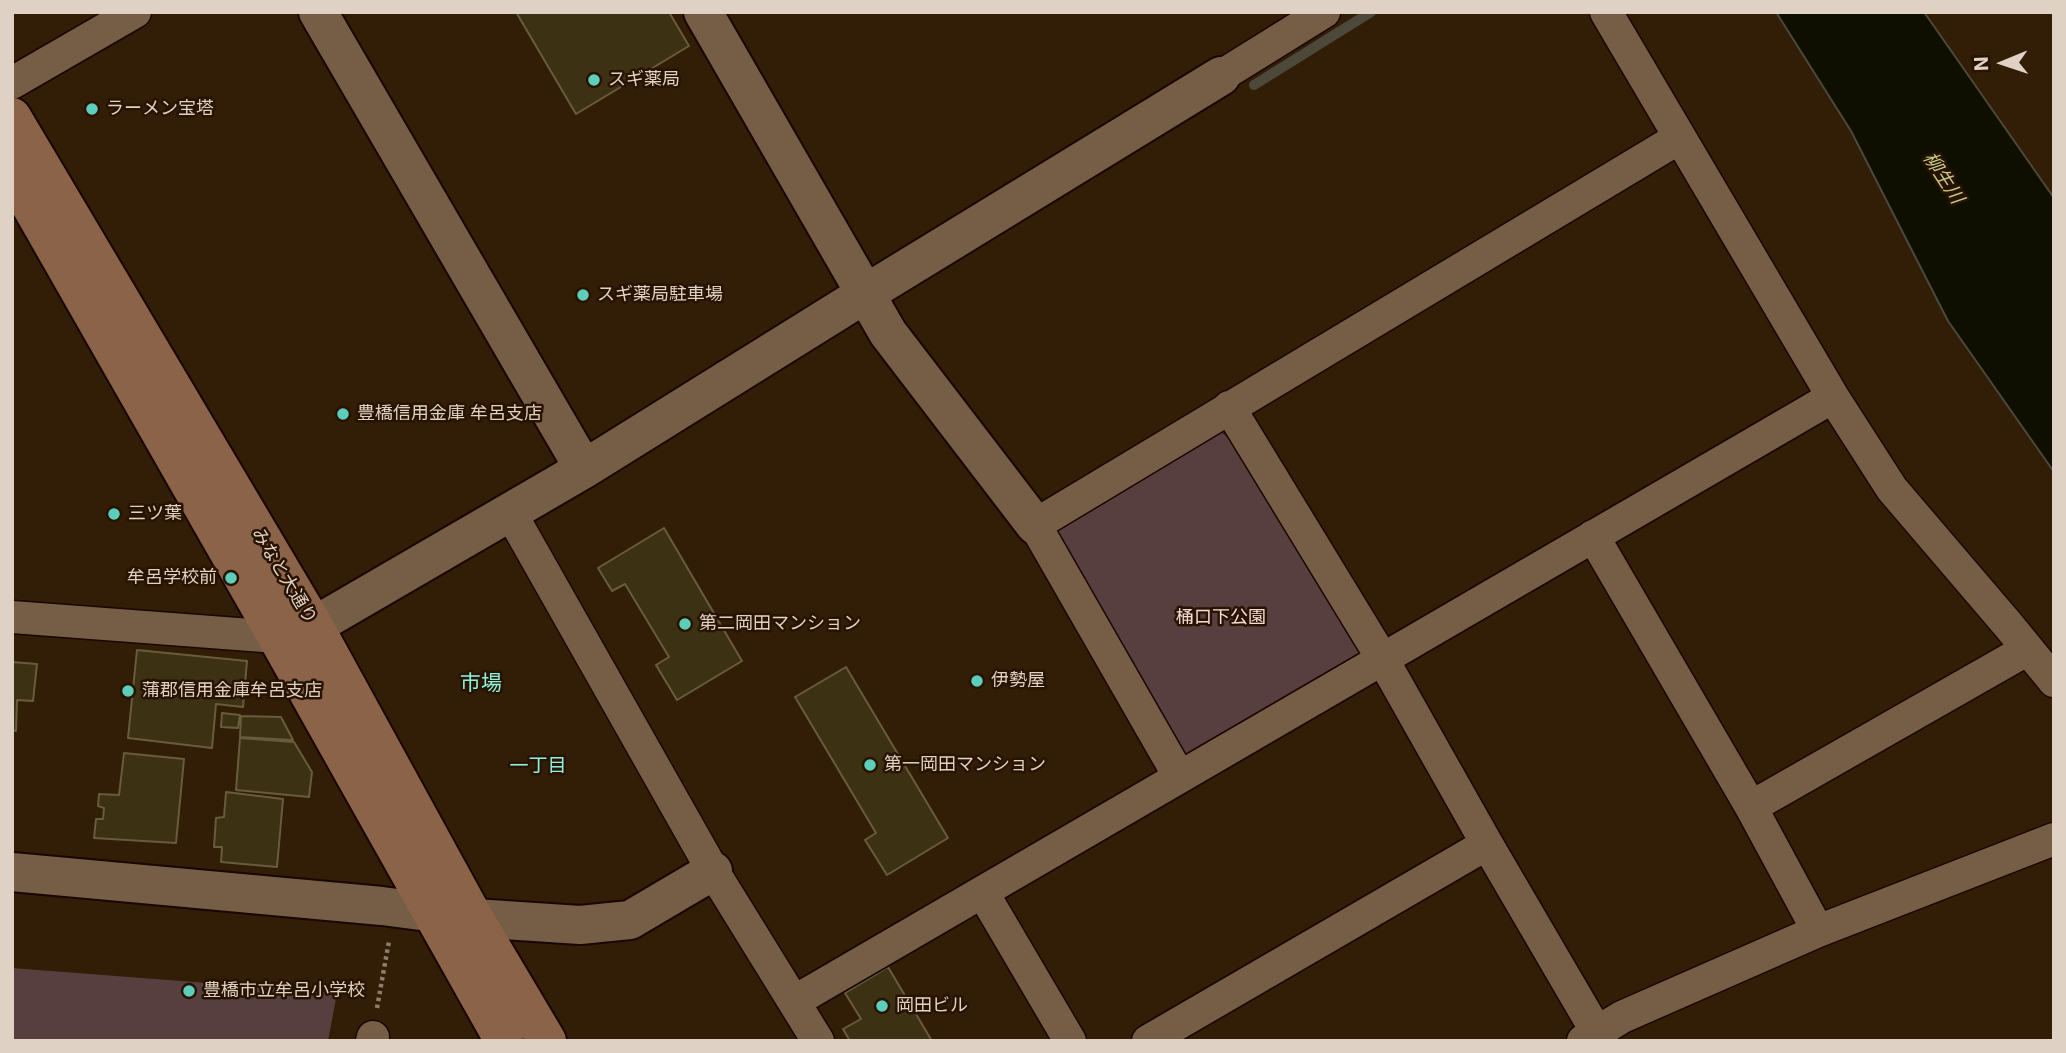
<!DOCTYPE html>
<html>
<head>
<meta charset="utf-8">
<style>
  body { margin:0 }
  #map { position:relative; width:2066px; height:1053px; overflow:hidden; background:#321d06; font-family:Inter,sans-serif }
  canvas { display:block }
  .frame { position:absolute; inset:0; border:14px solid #dfd1c3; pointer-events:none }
  .north { position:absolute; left:1968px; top:28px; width:70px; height:70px; -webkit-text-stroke:5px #281300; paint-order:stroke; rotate:268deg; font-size:19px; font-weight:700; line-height:28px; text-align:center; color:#dfd1c3 }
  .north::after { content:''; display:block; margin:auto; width:24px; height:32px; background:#dfd1c3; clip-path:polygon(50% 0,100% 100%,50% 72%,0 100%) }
</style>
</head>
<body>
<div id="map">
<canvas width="2066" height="1053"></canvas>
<div class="frame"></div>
<div class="north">N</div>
</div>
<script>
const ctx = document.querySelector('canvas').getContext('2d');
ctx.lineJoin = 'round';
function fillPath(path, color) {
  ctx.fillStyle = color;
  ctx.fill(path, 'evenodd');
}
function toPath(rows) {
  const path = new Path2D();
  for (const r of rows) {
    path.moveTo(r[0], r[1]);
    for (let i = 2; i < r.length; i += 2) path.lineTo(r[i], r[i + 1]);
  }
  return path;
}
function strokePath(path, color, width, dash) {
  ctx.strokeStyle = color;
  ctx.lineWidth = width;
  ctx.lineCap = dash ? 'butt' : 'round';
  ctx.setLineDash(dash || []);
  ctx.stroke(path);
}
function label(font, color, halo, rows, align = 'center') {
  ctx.font = font + ' Inter,"Noto Sans JP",sans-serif';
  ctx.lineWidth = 5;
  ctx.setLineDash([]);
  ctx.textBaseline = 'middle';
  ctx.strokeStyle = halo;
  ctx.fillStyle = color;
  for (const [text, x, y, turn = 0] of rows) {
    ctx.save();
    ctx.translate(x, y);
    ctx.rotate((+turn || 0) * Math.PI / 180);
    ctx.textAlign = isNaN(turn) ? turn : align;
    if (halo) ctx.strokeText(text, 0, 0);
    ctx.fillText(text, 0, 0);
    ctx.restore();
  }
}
fillPath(toPath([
  [1221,432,1232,441,1361,651,1358,665,1200,756,1184,756,1059,545,1058,526],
  [12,968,337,993,328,1041,12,1041]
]), '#583f3f');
const water = toPath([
  [1776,12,1924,12,2054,198,2054,472,1948,321,1851,131,1776,12]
]);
fillPath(water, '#0f0f00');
strokePath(water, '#4d493a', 2);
strokePath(toPath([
  [1254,85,1371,12]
]), '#4d493a', 10);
const building = toPath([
  [516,12,669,12,689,46,576,114,516,12],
  [664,528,742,661,677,700,656,665,669,657,625,584,612,591,598,568,664,528],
  [137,650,247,661,243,707,216,704,212,748,128,738,137,650],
  [12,662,37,664,33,701,17,700,16,731,12,730,12,662],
  [846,667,948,838,887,875,865,840,876,833,795,697,846,667],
  [222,713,240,715,238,728,221,727,222,713],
  [241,716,281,717,293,740,240,737,241,716],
  [240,738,294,742,312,772,309,797,236,790,240,738],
  [124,753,184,759,176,843,94,838,96,819,103,819,104,808,98,806,99,794,119,795,124,753],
  [226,792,283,799,277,867,221,862,222,847,214,847,216,818,224,817,226,792],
  [888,967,932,1041,850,1041,843,1029,861,1019,845,993,888,967]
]);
fillPath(building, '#3d3113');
strokePath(building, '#685c3d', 2);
const minor = toPath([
  [1606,12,1833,397],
  [1221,76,1324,12],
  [12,83,135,12],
  [1229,407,1382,658,1487,844,1602,1041],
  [510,512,713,871,818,1041],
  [1593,536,1751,807,1818,931],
  [12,617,277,637],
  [1179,776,1035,525,1679,138],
  [1751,807,2028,649],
  [983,893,1070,1041],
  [795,1001,1833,397,1892,489,2009,626,2054,681],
  [372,1041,373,1037],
  [1148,1041,1487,844],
  [1583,1041,1622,1017,1818,931,2054,839]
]);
const tertiary = toPath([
  [318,12,584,469],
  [703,12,888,333,1035,525],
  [314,626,584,469,865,294,1221,76],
  [12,872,382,906,474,918,580,925,630,920,713,871]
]);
const secondary = toPath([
  [12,117,314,626,474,918,547,1041],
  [12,173,277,637,504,1041]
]);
strokePath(minor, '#190600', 35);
strokePath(tertiary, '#190600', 42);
strokePath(secondary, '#190600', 42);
strokePath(toPath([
  [377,1008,389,941]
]), '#8f7d6b', 4.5, [3.5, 3.5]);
strokePath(minor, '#765e46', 32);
strokePath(tertiary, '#765e46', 38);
strokePath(secondary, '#8a6349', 38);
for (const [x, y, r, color] of [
  [594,80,7,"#5ccebb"],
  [92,109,7,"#5ccebb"],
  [583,295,7,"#5ccebb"],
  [343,414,7,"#5ccebb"],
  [114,514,7,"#5ccebb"],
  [231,578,7,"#5ccebb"],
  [685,624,7,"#5ccebb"],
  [977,681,7,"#5ccebb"],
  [128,691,7,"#5ccebb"],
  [870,765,7,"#5ccebb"],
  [189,991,7,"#5ccebb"],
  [882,1006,7,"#5ccebb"]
]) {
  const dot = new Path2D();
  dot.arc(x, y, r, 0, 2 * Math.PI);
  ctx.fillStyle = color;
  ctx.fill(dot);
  strokePath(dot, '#281300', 2.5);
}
label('18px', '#dfd1c3', '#281300', [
  ["スギ薬局",608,80],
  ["ラーメン宝塔",106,109],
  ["スギ薬局駐車場",597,295],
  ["豊橋信用金庫 牟呂支店",357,414],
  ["三ツ葉",128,514],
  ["牟呂学校前",217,578,"right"],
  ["第二岡田マンション",699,624],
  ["伊勢屋",991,681],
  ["蒲郡信用金庫牟呂支店",142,691],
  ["第一岡田マンション",884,765],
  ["豊橋市立牟呂小学校",203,991],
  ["岡田ビル",896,1006]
], 'left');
label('18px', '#dfd1c3', '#281300', [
  ["みなと大通り",284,576,59]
]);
label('18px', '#f7d9d8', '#281300', [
  ["桶口下公園",1221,618]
]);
label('italic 19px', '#c5ca8b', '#281300', [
  ["柳生川",1943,178,57]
]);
label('19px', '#8bf1de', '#281300', [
  ["一丁目",538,766]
]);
label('21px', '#8bf1de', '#281300', [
  ["市場",481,684]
]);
</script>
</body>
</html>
